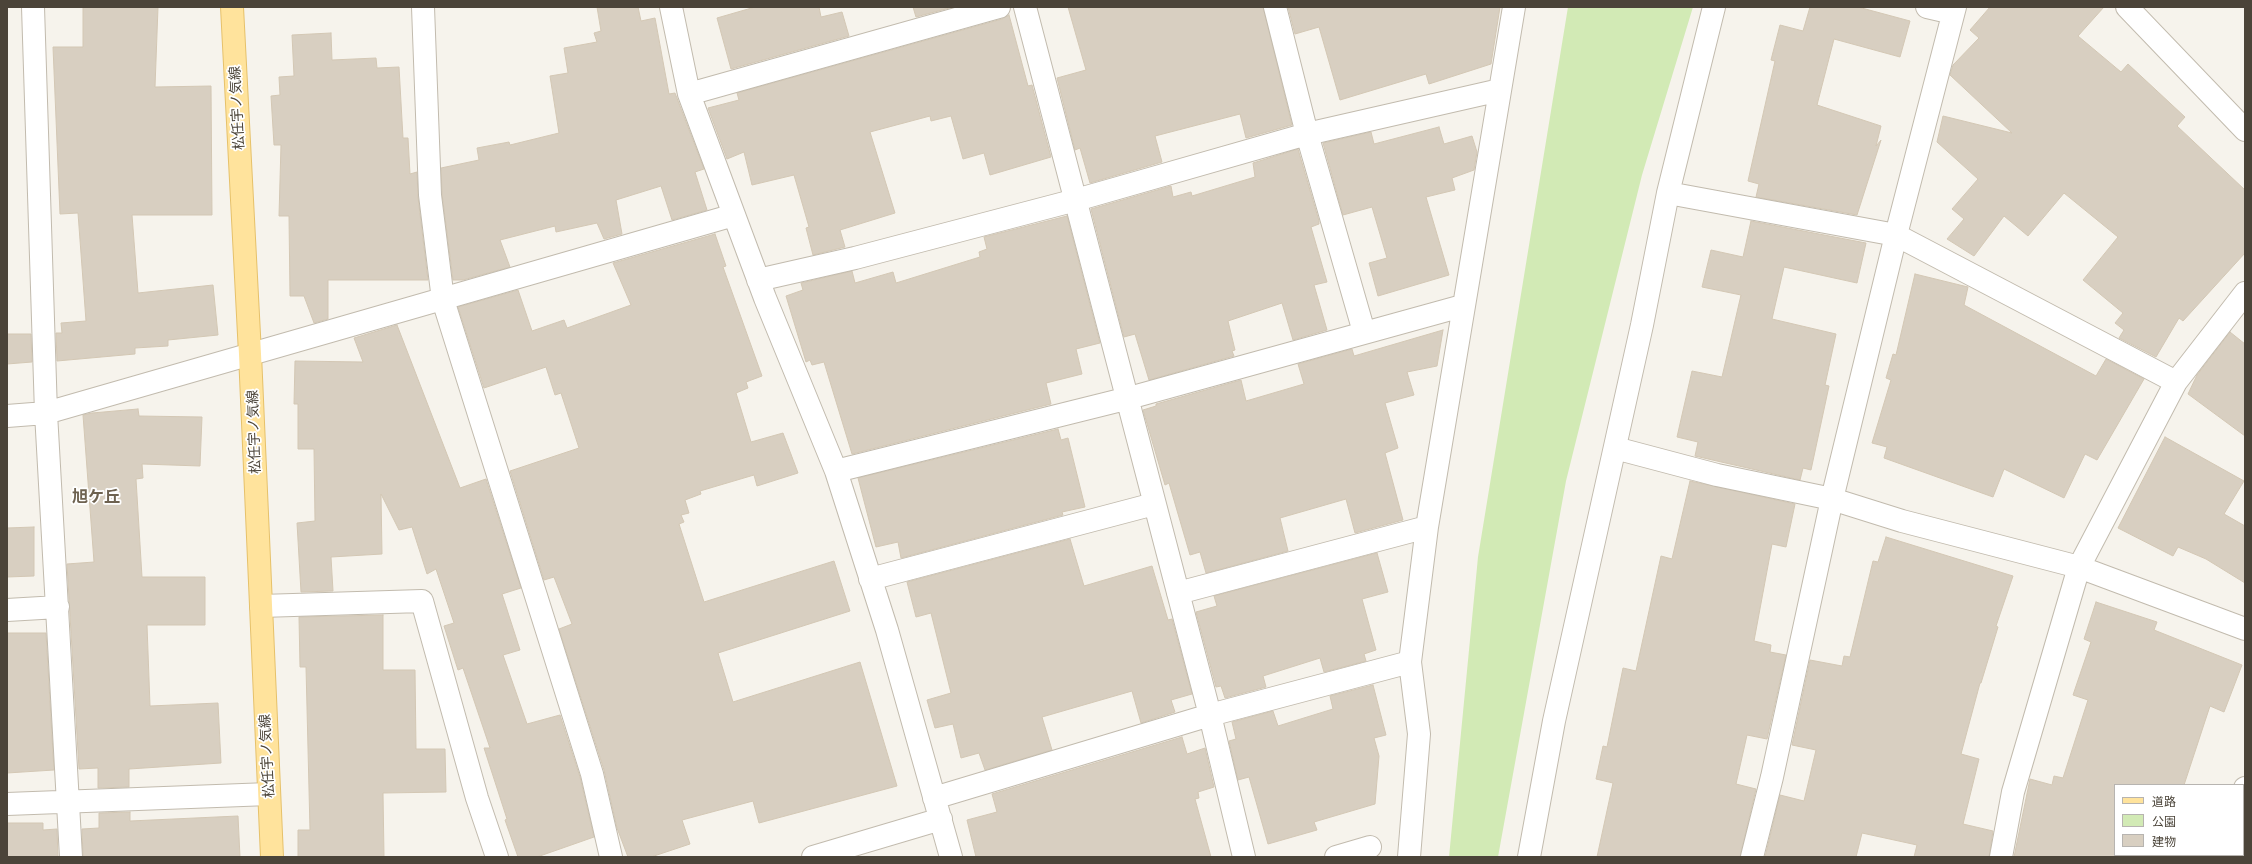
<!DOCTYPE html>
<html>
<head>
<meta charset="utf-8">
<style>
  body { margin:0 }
  #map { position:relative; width:2252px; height:864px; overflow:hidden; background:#f6f3ec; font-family:Lato,"Noto Sans JP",sans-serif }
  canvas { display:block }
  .frame { position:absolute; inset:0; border:8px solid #4b4439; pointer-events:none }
  .legend { position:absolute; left:2114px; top:784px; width:130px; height:72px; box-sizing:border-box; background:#fff; border:1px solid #b7b4b0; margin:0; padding:5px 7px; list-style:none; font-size:12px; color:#4b4439 }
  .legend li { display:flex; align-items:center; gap:8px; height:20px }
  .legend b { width:20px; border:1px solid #b7b4b0 }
</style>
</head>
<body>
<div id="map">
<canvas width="2252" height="864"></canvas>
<div class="frame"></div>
<ul class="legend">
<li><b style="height:5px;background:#ffe39c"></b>道路</li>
<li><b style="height:11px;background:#d2eab5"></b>公園</li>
<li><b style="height:11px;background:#d8cfc1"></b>建物</li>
</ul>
</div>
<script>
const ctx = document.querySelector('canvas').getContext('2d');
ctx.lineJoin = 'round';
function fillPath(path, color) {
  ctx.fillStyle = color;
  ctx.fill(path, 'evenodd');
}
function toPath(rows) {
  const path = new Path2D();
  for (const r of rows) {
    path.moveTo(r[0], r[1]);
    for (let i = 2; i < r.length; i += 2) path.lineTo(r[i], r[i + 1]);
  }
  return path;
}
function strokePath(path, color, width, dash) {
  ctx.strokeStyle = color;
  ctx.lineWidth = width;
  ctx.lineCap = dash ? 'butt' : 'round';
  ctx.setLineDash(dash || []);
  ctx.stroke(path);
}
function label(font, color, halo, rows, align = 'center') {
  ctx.font = font + ' Lato,"Noto Sans JP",sans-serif';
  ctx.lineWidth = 3.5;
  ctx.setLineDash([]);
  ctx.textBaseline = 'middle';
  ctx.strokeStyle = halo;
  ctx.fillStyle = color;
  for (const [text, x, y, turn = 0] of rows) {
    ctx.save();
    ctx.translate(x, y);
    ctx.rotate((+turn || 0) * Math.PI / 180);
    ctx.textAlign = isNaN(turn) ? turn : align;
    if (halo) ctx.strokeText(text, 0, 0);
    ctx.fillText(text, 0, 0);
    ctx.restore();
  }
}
fillPath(toPath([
  [1568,7,1693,7,1642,175,1566,481,1498,857,1449,857,1478,557]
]), '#d2eab5');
const building = toPath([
  [83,7,158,7,155,87,211,86,212,215,132,215,138,293,213,285,218,335,168,340,168,346,135,348,135,354,57,361,56,333,62,333,61,323,86,321,78,213,60,214,53,47,83,47,83,7],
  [597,7,638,7,641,21,655,18,669,94,675,93,704,169,695,172,707,210,672,220,661,186,616,200,622,234,604,239,597,223,556,232,555,226,500,240,510,267,463,280,453,280,442,194,441,168,479,160,477,148,509,142,510,145,559,133,550,76,568,73,564,48,597,42,594,33,601,31,597,7],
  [755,7,819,7,821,17,842,12,849,36,731,69,717,18,755,7],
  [913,7,953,7,916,17,913,7],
  [1068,7,1263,7,1292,125,1246,138,1240,114,1155,136,1162,162,1090,183,1080,148,1075,150,1057,78,1086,70,1068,7],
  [1288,7,1500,7,1491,64,1429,84,1426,74,1340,100,1319,27,1295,34,1288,7],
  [1810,7,1858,7,1910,21,1900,57,1834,39,1817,105,1881,126,1876,146,1881,140,1857,215,1756,197,1759,184,1748,181,1775,61,1771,60,1780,25,1803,31,1810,7],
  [1990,7,2104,7,2078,36,2121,72,2128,64,2185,117,2177,126,2245,190,2245,253,2183,321,2179,318,2156,357,2119,338,2124,330,2115,323,2123,313,2083,280,2118,237,2064,193,2028,236,2004,216,1974,256,1947,239,1964,219,1952,209,1978,179,1937,142,1943,116,2012,133,1950,75,1953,65,1979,38,1970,30,1990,7],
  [1009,15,1028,86,1032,85,1051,157,990,175,984,153,963,159,951,116,931,121,930,116,870,132,895,213,840,230,845,247,813,255,806,228,809,227,794,175,752,185,744,152,727,159,708,108,739,100,737,93,1002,19,1009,15],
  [331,33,332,60,376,58,377,68,399,67,403,138,408,138,410,174,417,172,418,197,428,280,328,280,328,319,314,323,304,296,290,296,289,216,279,216,281,145,274,145,271,96,280,95,279,77,294,76,292,35,331,33],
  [1439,127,1444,144,1472,136,1477,152,1474,170,1452,178,1455,190,1426,197,1449,275,1378,296,1369,263,1387,258,1372,207,1343,215,1323,143,1371,132,1374,144,1439,127],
  [1298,149,1319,221,1319,224,1311,227,1327,282,1314,285,1327,330,1293,340,1282,303,1228,321,1235,350,1232,351,1234,356,1149,380,1135,334,1124,337,1091,209,1171,186,1173,197,1191,192,1192,196,1255,177,1253,163,1298,149],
  [1067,216,1100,343,1076,349,1082,374,1046,383,1051,404,852,454,824,362,812,365,810,360,806,362,786,296,803,290,801,283,852,271,855,283,893,272,896,283,980,257,979,252,987,249,984,237,1067,216],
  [1751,221,1866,243,1857,283,1784,267,1772,319,1836,334,1825,385,1829,386,1811,470,1803,468,1800,480,1695,456,1698,442,1677,437,1692,371,1722,377,1741,295,1702,287,1711,250,1743,257,1751,221],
  [715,234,726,266,723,267,762,376,746,382,748,388,736,393,751,442,783,433,798,473,757,486,754,475,700,491,701,494,685,500,689,513,681,515,684,522,679,524,704,602,834,561,850,611,718,653,733,702,860,662,897,786,759,823,753,801,682,820,690,844,651,857,628,857,617,828,604,770,559,629,572,624,554,577,544,580,510,471,579,448,561,393,555,395,546,367,484,388,458,307,518,290,532,331,564,320,567,328,631,305,613,263,715,234],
  [1915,274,1968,287,1964,305,2096,376,2106,359,2144,379,2097,460,2085,454,2064,498,2004,469,1993,497,1884,458,1887,447,1872,443,1891,380,1886,378,1893,354,1896,355,1915,274],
  [397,325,460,488,486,479,521,588,502,594,520,650,503,655,527,724,560,715,580,777,594,837,537,857,518,857,505,820,507,819,484,748,490,748,463,668,458,670,444,626,454,623,436,569,427,574,412,527,399,530,381,494,382,554,331,557,333,591,301,592,297,523,315,521,314,449,298,449,298,404,294,404,295,361,363,362,354,338,397,325],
  [1443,330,1437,366,1407,372,1414,395,1385,403,1398,448,1385,453,1403,520,1355,533,1346,499,1280,518,1288,551,1206,573,1200,552,1190,555,1169,483,1165,485,1143,410,1156,406,1156,404,1241,380,1246,401,1304,384,1298,364,1352,349,1354,356,1443,330],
  [2230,332,2245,344,2245,436,2188,394,2197,375,2230,332],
  [7,334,31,334,32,362,7,364,7,334],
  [138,409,139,416,202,417,200,466,142,464,143,478,136,479,142,577,205,577,205,625,147,625,150,706,218,703,221,763,129,769,129,787,98,788,98,768,79,769,67,564,94,562,83,415,92,413,138,409],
  [1058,429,1061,440,1068,438,1085,507,1062,512,1063,515,901,558,898,542,876,547,858,478,1058,429],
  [2165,437,2244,481,2224,514,2245,526,2245,583,2206,559,2178,547,2173,556,2118,528,2165,437],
  [1690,481,1795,504,1786,547,1772,544,1754,641,1771,645,1770,652,1786,655,1767,739,1747,735,1736,784,1756,789,1740,857,1597,857,1613,783,1596,779,1603,746,1607,747,1623,668,1636,671,1661,556,1672,559,1690,481],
  [34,527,34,576,7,577,7,528,34,527],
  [1886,537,2013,576,1996,626,1998,627,1981,683,1980,683,1961,754,1979,759,1963,824,1993,831,1989,857,1914,857,1917,845,1862,833,1856,857,1765,857,1780,795,1804,801,1816,750,1792,745,1810,660,1842,666,1844,656,1850,657,1873,561,1878,562,1886,537],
  [1070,539,1084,586,1152,566,1168,620,1172,619,1192,694,1171,700,1175,712,1141,723,1132,691,1042,717,1052,750,985,770,979,753,961,758,953,724,935,728,927,700,951,693,931,613,916,617,907,582,1070,539],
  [1377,553,1388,592,1362,599,1376,650,1364,654,1366,661,1324,672,1320,658,1263,676,1266,687,1225,698,1221,686,1216,687,1196,612,1217,606,1214,596,1377,553],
  [2096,602,2157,622,2154,630,2242,665,2224,712,2210,706,2184,785,2115,785,2115,857,2014,857,2030,779,2052,785,2054,776,2063,778,2088,700,2073,695,2091,642,2084,639,2096,602],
  [383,615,383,670,415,670,416,749,445,749,446,792,383,793,384,857,298,857,298,830,310,830,306,667,300,667,299,617,383,615],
  [7,633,46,633,54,770,7,773,7,633],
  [1373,685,1386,735,1374,738,1379,756,1375,804,1314,822,1317,830,1268,844,1249,777,1238,780,1229,741,1236,739,1232,722,1273,711,1278,726,1333,709,1330,696,1373,685],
  [1182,737,1187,754,1205,748,1214,787,1198,792,1199,798,1195,799,1211,857,976,857,967,820,997,812,992,794,1182,737],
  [130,812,130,821,238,816,240,857,83,857,82,829,99,828,99,813,130,812],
  [7,823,43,823,43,830,57,829,58,857,7,857,7,823]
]);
fillPath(building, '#d8cfc1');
strokePath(building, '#d3c7b4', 1);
const minor = toPath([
  [33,7,46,413,71,857],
  [423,7,430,195,443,300,592,774,611,857],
  [671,7,689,94,765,298,836,471,887,630,951,857],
  [1025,7,1210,715,1244,857],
  [1275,7,1307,134,1364,332],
  [1927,7,1953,13],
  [2127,7,2245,130],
  [689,94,999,7],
  [1668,193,1896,235,2176,382],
  [758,280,855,258,1076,200,1307,134,1500,90],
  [7,416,46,413,734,215],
  [1615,448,1717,475,1832,499,1902,521,2079,567,2245,629],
  [836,471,1129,398,1462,306],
  [870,579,1154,504],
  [1178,593,1427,527],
  [261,606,422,601,477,798,497,857],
  [7,610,58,607],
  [2243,794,2245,788],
  [934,798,1210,715,1410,662,1427,527,1514,7],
  [7,804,269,794],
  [813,857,941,819],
  [1336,857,1370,847],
  [1409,857,1419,734,1410,662],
  [1529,857,1554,721,1642,325,1668,193,1714,7],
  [1752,857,1772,777,1832,499,1896,235,1955,7],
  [2001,857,2013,792,2079,567,2176,382,2245,293],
  [2224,857,2224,855]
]);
const major = toPath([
  [232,7,250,354,272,857]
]);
strokePath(minor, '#c2bbae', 24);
strokePath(major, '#e6c16a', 24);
strokePath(minor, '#fff', 22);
strokePath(major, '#ffe39c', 22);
label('14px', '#4b4439', '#fff', [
  ["松任宇ノ気線",237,108,-93],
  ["松任宇ノ気線",254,432,-92],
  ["松任宇ノ気線",267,756,-93]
]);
label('bold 16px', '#6e6250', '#fff', [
  ["旭ケ丘",96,497]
]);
</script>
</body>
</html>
